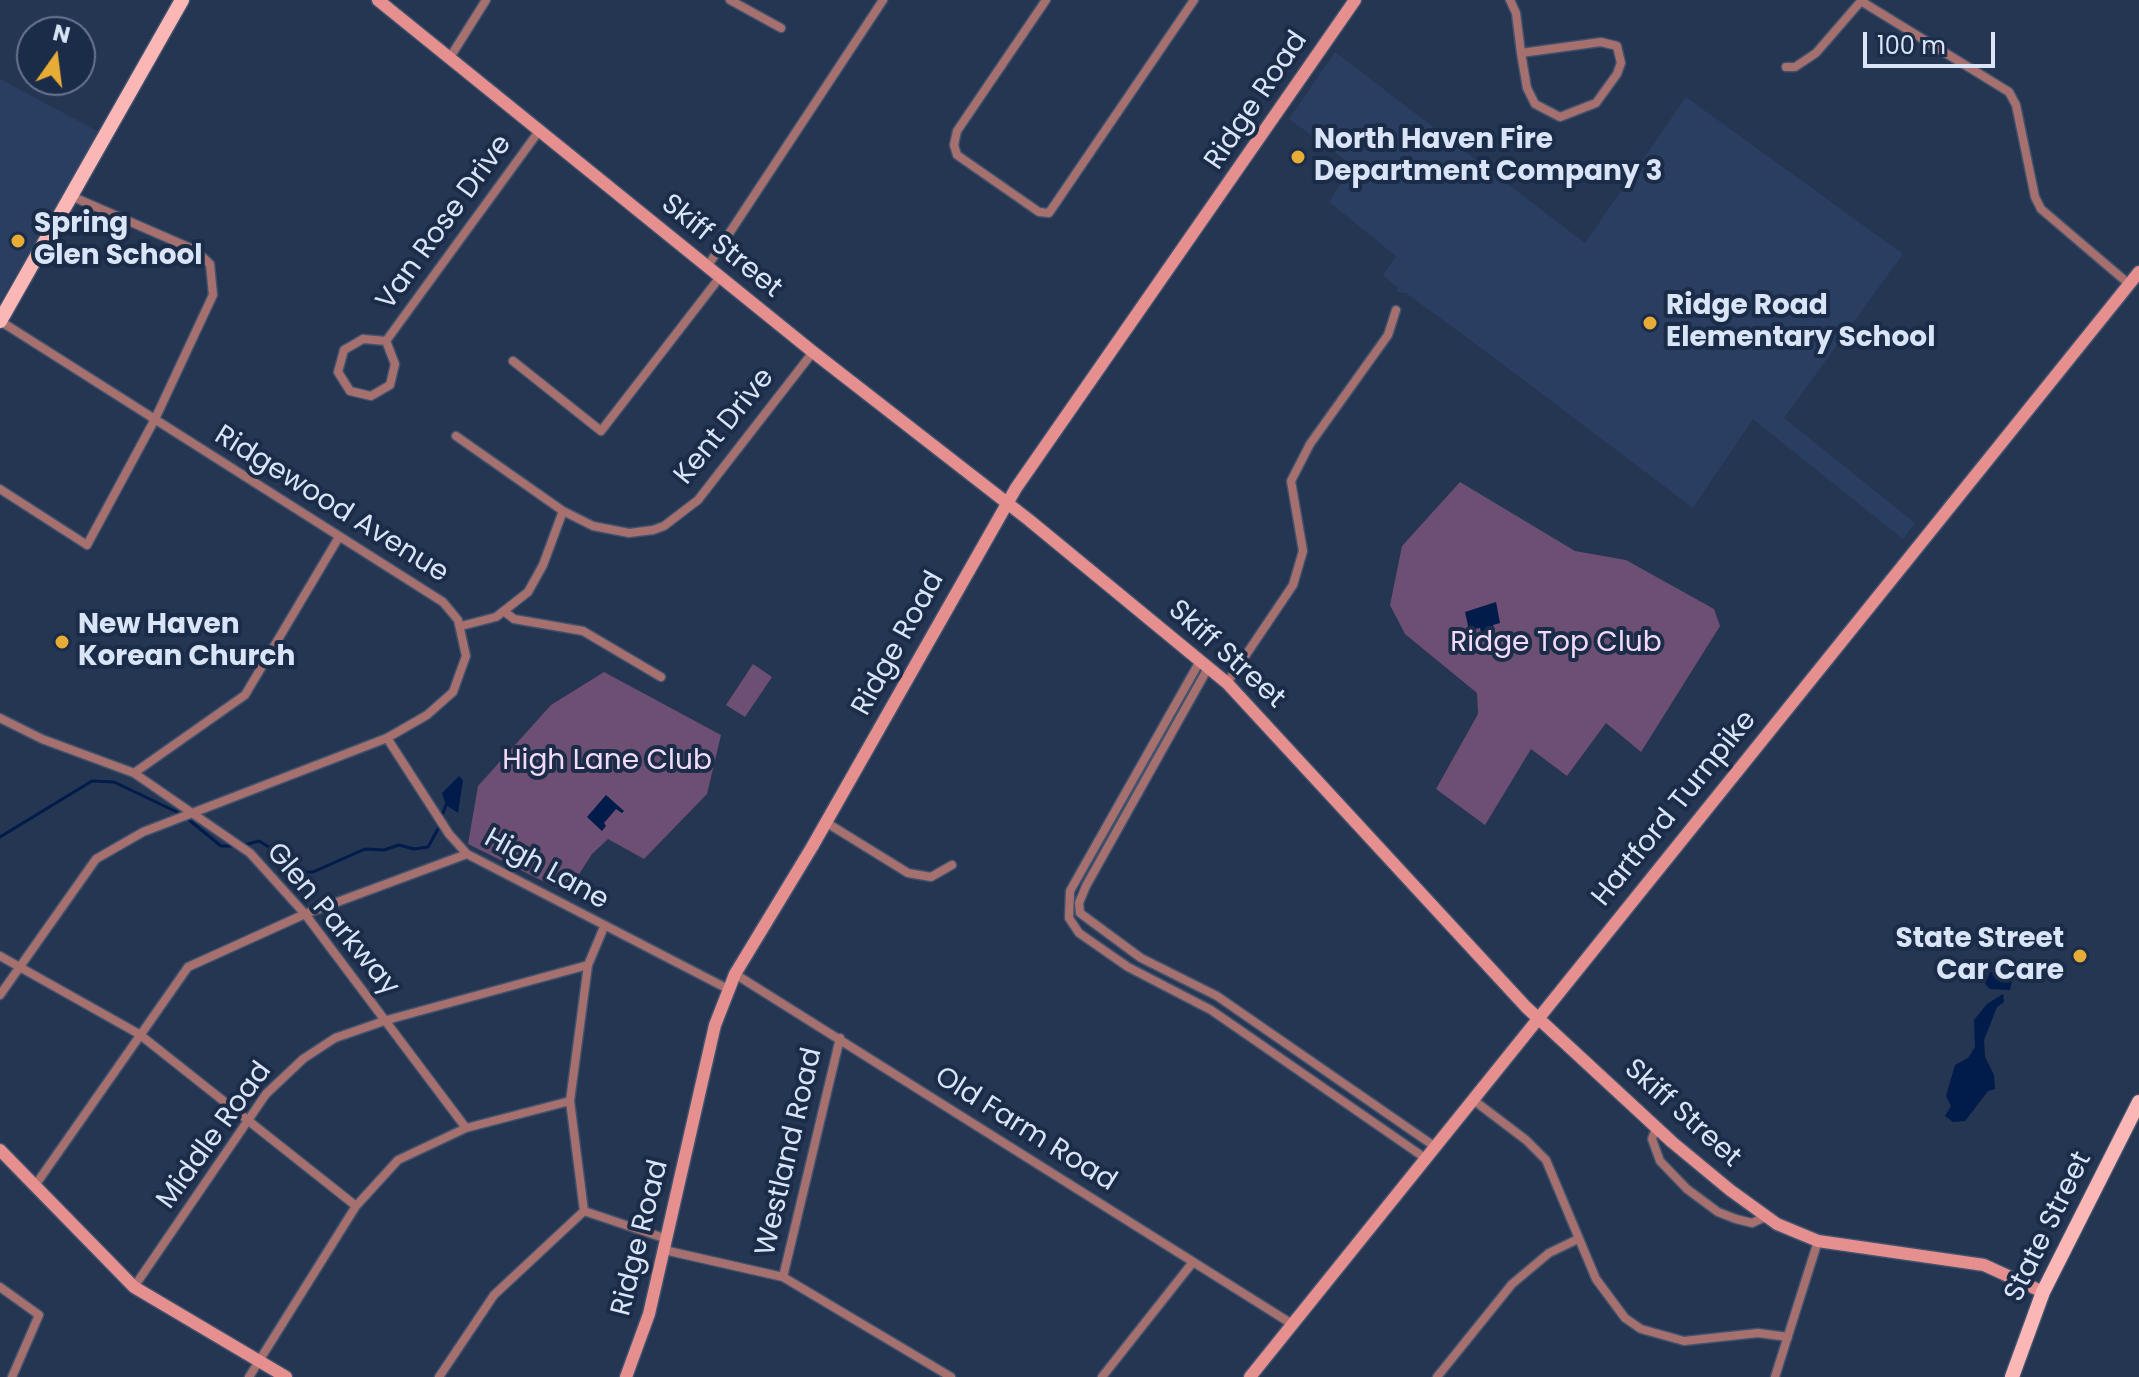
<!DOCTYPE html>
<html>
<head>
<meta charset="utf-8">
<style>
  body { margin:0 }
  #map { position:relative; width:2139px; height:1377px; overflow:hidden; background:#253653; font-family:Poppins,sans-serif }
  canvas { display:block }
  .north { position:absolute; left:16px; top:16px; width:80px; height:80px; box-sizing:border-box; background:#1b2c48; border:2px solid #67768e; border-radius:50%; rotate:14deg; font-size:22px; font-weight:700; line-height:32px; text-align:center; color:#d9e4f7 }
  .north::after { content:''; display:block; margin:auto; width:28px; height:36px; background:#e7ac36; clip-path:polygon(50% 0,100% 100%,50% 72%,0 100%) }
  .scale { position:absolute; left:1863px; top:32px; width:132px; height:36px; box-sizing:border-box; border:4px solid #d9e4f7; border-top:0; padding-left:10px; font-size:24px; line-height:28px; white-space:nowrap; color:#d9e4f7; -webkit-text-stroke:6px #1b2c48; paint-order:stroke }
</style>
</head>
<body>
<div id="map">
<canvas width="2139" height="1377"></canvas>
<div class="north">N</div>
<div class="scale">100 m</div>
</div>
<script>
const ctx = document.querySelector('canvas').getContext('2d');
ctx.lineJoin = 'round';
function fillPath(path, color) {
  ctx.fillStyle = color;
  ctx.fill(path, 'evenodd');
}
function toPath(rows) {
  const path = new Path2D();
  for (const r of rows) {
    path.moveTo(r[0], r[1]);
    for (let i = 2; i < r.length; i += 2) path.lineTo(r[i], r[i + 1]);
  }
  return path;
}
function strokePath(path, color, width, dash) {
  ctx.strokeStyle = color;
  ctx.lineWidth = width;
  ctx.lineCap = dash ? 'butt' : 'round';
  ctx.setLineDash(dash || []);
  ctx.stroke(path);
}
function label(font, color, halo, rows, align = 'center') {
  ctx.font = font + ' Poppins,sans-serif';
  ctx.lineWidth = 8;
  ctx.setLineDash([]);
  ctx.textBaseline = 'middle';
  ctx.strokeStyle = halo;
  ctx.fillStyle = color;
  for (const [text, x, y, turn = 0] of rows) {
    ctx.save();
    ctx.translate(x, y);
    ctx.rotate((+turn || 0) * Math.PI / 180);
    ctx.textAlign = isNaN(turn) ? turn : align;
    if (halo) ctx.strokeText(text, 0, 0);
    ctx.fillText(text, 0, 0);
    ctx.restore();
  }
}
fillPath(toPath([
  [1335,52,1585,243,1686,97,1903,254,1784,418,1915,523,1903,539,1753,419,1693,508,1485,351,1406,293,1396,292,1398,288,1383,275,1396,256,1329,202,1352,165,1289,119],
  [0,79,99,132,0,302]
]), '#293e61');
fillPath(toPath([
  [1460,482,1575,551,1626,560,1714,609,1720,626,1641,752,1606,723,1567,776,1531,749,1485,825,1436,789,1478,714,1477,693,1405,634,1390,605,1402,546],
  [753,664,772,677,745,717,726,705],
  [604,672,721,735,707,794,644,859,608,839,592,854,567,893,468,844,478,786,551,705]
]), '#6c4f72');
fillPath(toPath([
  [1496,602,1500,623,1493,625,1495,638,1483,640,1480,628,1469,630,1465,612],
  [459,776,463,780,458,813,446,805,442,793],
  [606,795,624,811,622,813,616,809,604,823,606,826,602,831,587,817],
  [2000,968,2013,976,2010,990,1990,989,1985,984,1990,972],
  [2003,994,2004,1002,1997,1007,1984,1040,1985,1057,1994,1075,1995,1089,1988,1091,1965,1121,1953,1122,1945,1116,1951,1106,1946,1096,1955,1065,1968,1058,1975,1047,1974,1020,1987,1004]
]), '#011b4a');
strokePath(toPath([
  [443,813,446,805],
  [189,820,221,846,234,846],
  [0,837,92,781,114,782,179,813],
  [241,846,259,841,290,860,302,872,313,872,365,849,384,850,399,845,414,849,428,847,438,829]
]), '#011b4a', 3);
const street = toPath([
  [730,0,781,28],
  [1046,0,957,131,954,145,957,155,1039,212,1049,213,1194,0],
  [1510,0,1516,13,1521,53],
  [1861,1,2009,92,2016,105,2035,197,2041,209,2129,284],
  [1601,42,1617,46,1621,63,1617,74,1596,103,1560,117,1535,104,1527,88,1521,53,1601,42],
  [449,59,486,0],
  [1786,67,1795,67,1816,53,1862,0],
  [707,267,883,0],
  [363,339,386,341,395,364,390,385,371,396,350,391,338,372,344,350,363,339],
  [386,341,539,131],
  [513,361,601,431,720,277],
  [456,436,563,511,593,526,629,533,653,530,664,526,698,500,813,352],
  [0,489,87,545,155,419,213,295,210,264,195,250,71,196],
  [505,612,514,619,583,631,661,677],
  [461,626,496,617,528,592,543,565,563,511],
  [1200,661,1070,891,1069,918,1079,933,1128,967,1211,1010,1425,1158],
  [1208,668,1086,886,1079,903,1080,913,1141,958,1217,996,1434,1146],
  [1227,683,1293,585,1303,551,1291,481,1310,444,1388,335,1396,310],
  [0,718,42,739,134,773,250,853,305,914,466,1128],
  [387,738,449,834,467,854,728,989],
  [134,773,245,695,339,537],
  [827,823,908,873,931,877,952,865],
  [0,956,139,1034,356,1206],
  [735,974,1292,1324],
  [0,995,96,859,143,832,387,738,427,715,453,692,466,656,458,620,443,602,0,321],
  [1472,1099,1526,1140,1546,1160,1596,1279,1625,1318,1641,1329,1684,1341,1758,1333,1788,1337],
  [1656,1128,1652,1139,1660,1161,1687,1189,1718,1212,1736,1219,1752,1223,1765,1217],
  [34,1187,188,967,305,914,467,854],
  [584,1211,570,1101,588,965],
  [584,1211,667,1239],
  [664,1250,783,1277,951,1377],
  [783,1277,840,1038],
  [0,1287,39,1315,12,1377],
  [134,1287,266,1094,303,1059,335,1038,387,1020,588,965,604,927],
  [249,1377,356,1206,398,1160,466,1128,570,1101],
  [439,1377,494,1295,584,1211],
  [1102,1377,1193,1262],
  [1437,1377,1512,1284,1549,1253,1578,1239],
  [1775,1377,1818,1241]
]);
const secondary = toPath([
  [378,0,813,352,1029,520,1227,683,1526,1007,1672,1142,1730,1190,1777,1224,1818,1241,1984,1265,2043,1292],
  [0,1150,134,1287,286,1377],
  [626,1377,649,1314,715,1025,735,974,812,847,1016,488,1355,0],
  [1250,1377,2139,272]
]);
const primary = toPath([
  [0,321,182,0],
  [2012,1377,2043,1292,2139,1102]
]);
strokePath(street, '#42526d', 11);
strokePath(secondary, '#42526d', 15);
strokePath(primary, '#42526d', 17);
strokePath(street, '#a6706f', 8);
strokePath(secondary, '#e58f8f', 12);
strokePath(primary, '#fab7b5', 14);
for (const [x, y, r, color] of [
  [1298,157,8,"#e7ac36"],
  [18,241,8,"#e7ac36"],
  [1650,323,8,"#e7ac36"],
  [62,642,8,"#e7ac36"],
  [2080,956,8,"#e7ac36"]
]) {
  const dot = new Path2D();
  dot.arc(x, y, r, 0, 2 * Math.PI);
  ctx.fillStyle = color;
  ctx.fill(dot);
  strokePath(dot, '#1b2c48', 3);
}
label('28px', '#d9e4f7', '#1b2c48', [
  ["Ridge Road",1257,101,-56],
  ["Van Rose Drive",445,223,-54],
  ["Skiff Street",721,247,39],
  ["Kent Drive",725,427,-51],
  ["Ridgewood Avenue",331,505,32],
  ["Ridge Road",899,644,-61],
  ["Skiff Street",1226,655,42],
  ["Hartford Turnpike",1675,809,-51],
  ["High Lane",546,870,29],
  ["Glen Parkway",332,920,50],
  ["Skiff Street",1682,1114,42],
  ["Old Farm Road",1025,1130,32],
  ["Middle Road",215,1136,-54],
  ["Westland Road",790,1152,-77],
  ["State Street",2049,1227,-64],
  ["Ridge Road",641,1238,-76]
]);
label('bold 28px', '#d9e4f7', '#1b2c48', [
  ["North Haven Fire",1314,141],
  ["Department Company 3",1314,173],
  ["Spring",34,225],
  ["Glen School",34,257],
  ["Ridge Road",1666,307],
  ["Elementary School",1666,339],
  ["New Haven",78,626],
  ["Korean Church",78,658],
  ["State Street",2064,940,"right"],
  ["Car Care",2064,972,"right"]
], 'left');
label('28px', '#f3daf9', '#1b2c48', [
  ["Ridge Top Club",1556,644],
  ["High Lane Club",607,762]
]);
</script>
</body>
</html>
